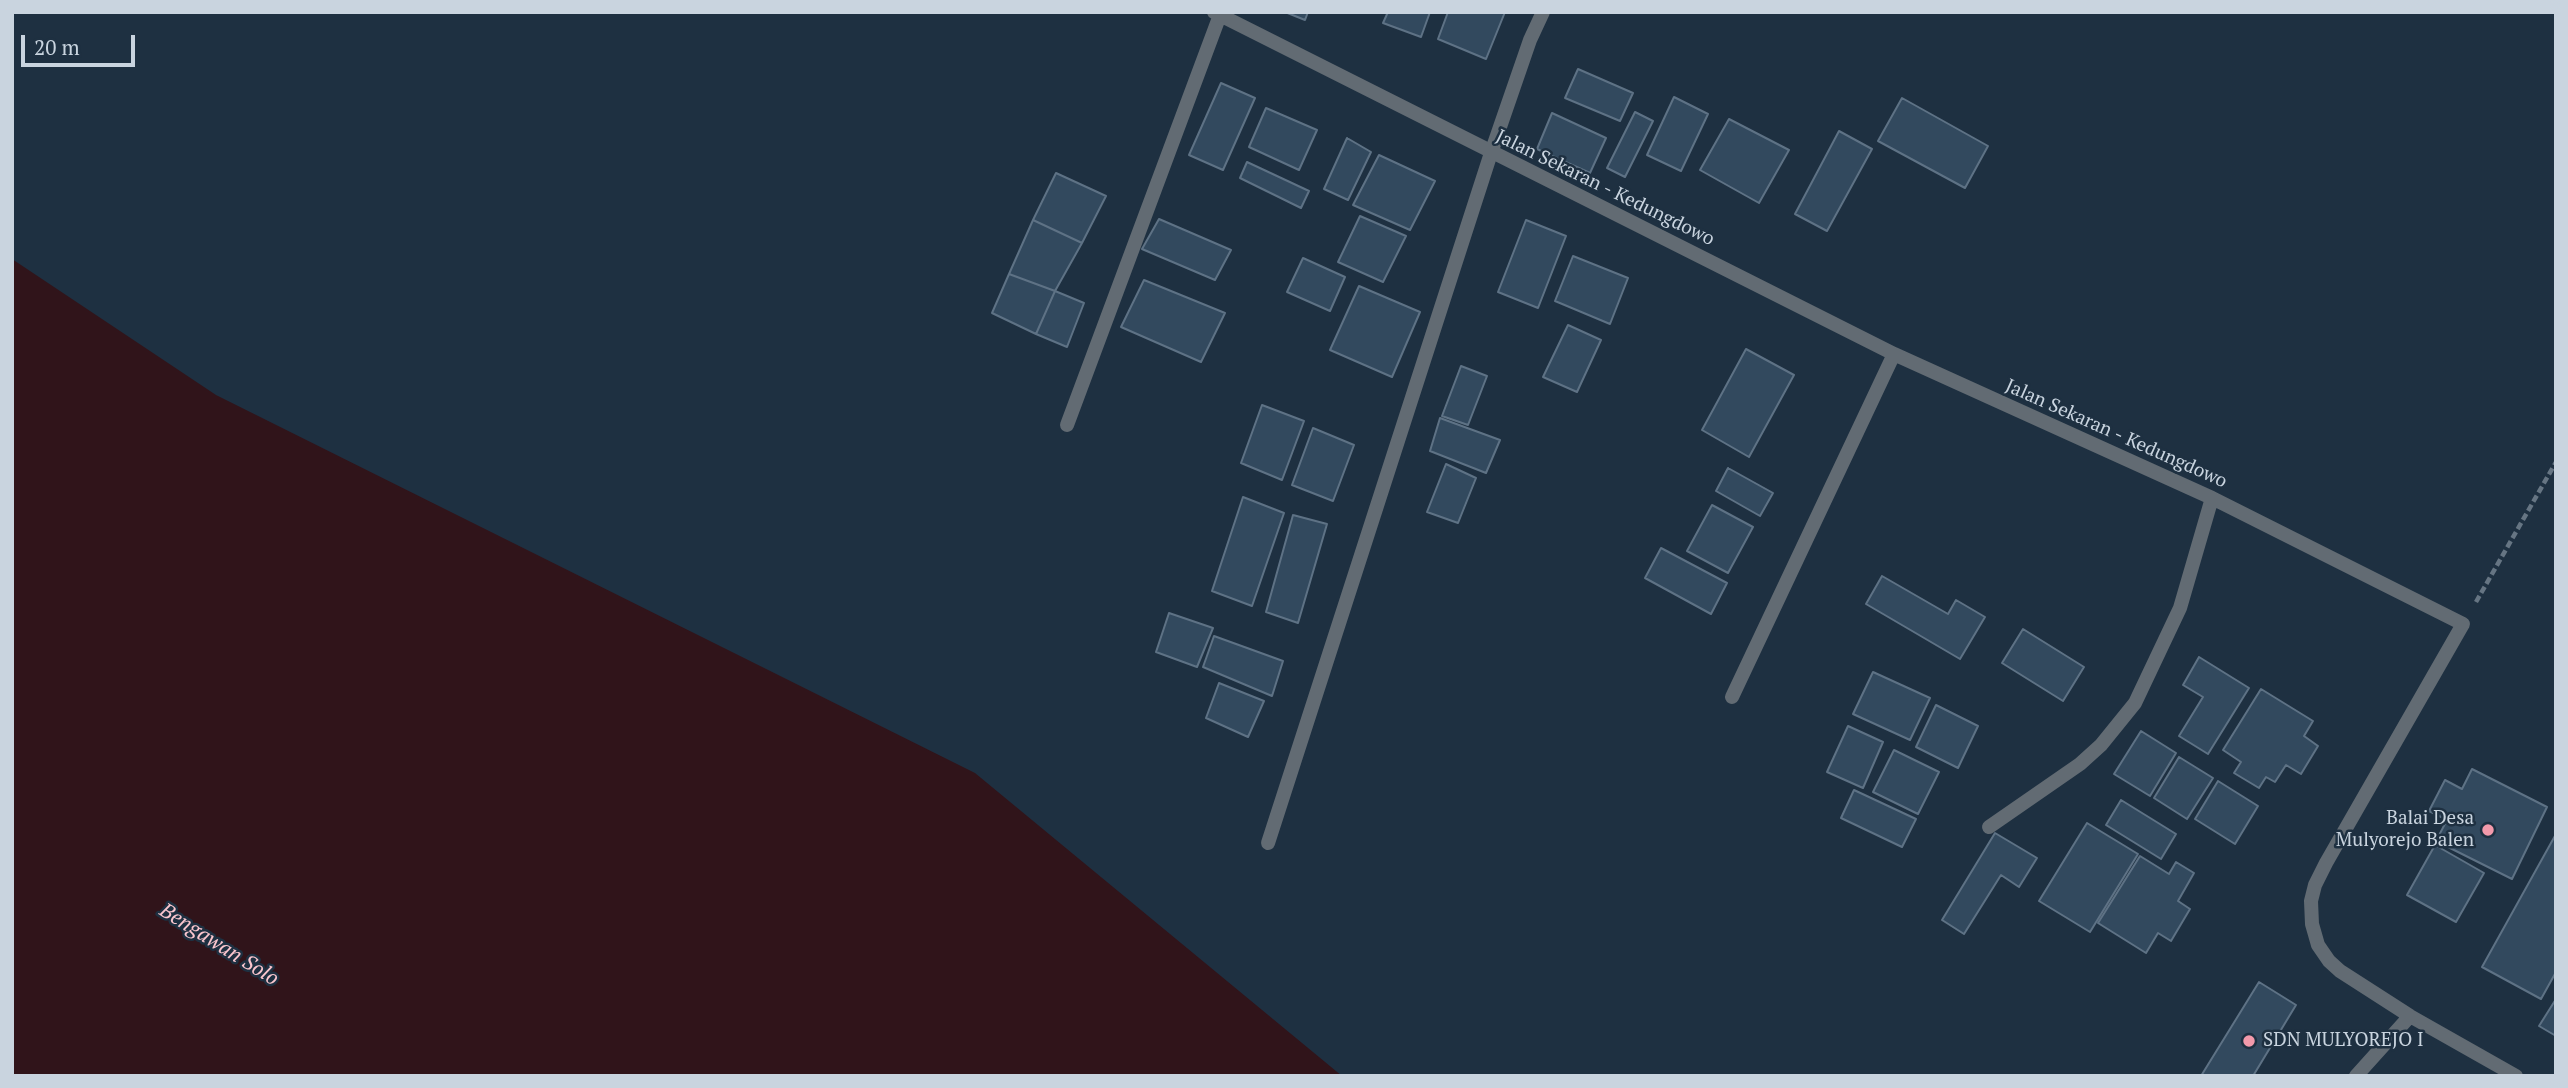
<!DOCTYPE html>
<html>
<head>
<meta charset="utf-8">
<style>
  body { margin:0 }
  #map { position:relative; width:2568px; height:1088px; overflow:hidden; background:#1e3041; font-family:"PT Serif",serif }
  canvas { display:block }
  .frame { position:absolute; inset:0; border:14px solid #c9d4df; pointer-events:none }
  .scale { position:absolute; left:21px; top:35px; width:114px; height:32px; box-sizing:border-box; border:4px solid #c9d4df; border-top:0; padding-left:9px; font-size:21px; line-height:24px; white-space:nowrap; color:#c9d4df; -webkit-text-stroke:5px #1e3041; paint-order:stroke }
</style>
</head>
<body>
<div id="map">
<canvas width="2568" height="1088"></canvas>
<div class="frame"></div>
<div class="scale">20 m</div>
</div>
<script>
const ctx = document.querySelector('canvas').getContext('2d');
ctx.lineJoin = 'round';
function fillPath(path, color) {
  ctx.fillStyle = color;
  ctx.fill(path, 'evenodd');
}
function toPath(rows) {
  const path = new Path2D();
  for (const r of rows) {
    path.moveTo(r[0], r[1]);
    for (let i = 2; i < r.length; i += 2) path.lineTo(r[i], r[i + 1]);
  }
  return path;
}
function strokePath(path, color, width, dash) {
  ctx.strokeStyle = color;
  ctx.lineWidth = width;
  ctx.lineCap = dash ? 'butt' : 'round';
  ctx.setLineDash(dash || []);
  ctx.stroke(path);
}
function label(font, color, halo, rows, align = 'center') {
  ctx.font = font + ' "PT Serif",serif';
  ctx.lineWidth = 5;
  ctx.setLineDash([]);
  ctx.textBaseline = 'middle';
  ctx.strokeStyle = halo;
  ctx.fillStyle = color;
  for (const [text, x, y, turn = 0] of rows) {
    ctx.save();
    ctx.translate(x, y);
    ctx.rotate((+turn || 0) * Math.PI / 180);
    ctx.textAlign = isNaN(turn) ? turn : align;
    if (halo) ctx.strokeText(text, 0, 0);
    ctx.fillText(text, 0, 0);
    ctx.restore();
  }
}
fillPath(toPath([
  [12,259,216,395,975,773,1342,1076,12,1076]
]), '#30141a');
const building = toPath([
  [1285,12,1308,12,1305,20,1285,12],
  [1388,12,1430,12,1421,37,1383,23,1388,12],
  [1448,12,1505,12,1486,59,1438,39,1448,12],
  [1578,69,1633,93,1620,121,1565,98,1578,69],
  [1221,83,1255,98,1223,170,1189,155,1221,83],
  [1674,97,1708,114,1681,171,1647,155,1674,97],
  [1902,98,1988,146,1965,188,1878,141,1902,98],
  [1266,108,1317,130,1299,170,1249,147,1266,108],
  [1635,112,1653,121,1625,177,1607,168,1635,112],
  [1552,113,1606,138,1590,173,1537,149,1552,113],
  [1729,119,1789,150,1759,203,1700,170,1729,119],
  [1839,131,1872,149,1827,231,1795,214,1839,131],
  [1347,138,1371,152,1348,200,1324,189,1347,138],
  [1379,155,1435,181,1410,230,1353,205,1379,155],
  [1247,162,1309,191,1301,208,1240,178,1247,162],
  [1056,173,1106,196,1082,243,1033,220,1056,173],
  [1360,216,1406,236,1383,282,1338,262,1360,216],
  [1159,219,1231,250,1215,280,1142,249,1159,219],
  [1033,220,1082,243,1055,291,1009,274,1033,220],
  [1526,220,1566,236,1538,308,1498,292,1526,220],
  [1573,256,1628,278,1610,324,1555,301,1573,256],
  [1303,258,1345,277,1330,311,1287,292,1303,258],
  [1009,274,1055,291,1036,334,992,313,1009,274],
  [1144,280,1225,313,1201,362,1121,327,1144,280],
  [1359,286,1420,312,1392,377,1330,350,1359,286],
  [1055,291,1084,303,1067,347,1036,334,1055,291],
  [1568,325,1601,340,1577,392,1543,377,1568,325],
  [1746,349,1794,375,1749,457,1702,430,1746,349],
  [1461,366,1487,376,1468,425,1442,416,1461,366],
  [1262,405,1304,421,1282,480,1241,463,1262,405],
  [1440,418,1500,440,1486,473,1430,451,1440,418],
  [1313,428,1354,445,1333,501,1292,485,1313,428],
  [1446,464,1476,478,1458,523,1427,512,1446,464],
  [1728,468,1773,493,1760,516,1716,491,1728,468],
  [1243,497,1284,513,1252,606,1212,591,1243,497],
  [1712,505,1753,527,1728,573,1687,551,1712,505],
  [1293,515,1327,524,1298,623,1266,612,1293,515],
  [1661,548,1727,583,1711,614,1645,578,1661,548],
  [1882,576,1948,614,1956,600,1985,617,1960,659,1866,604,1882,576],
  [1169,613,1213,628,1197,667,1156,652,1169,613],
  [2023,629,2084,667,2063,701,2002,663,2023,629],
  [1214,636,1283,661,1272,696,1203,667,1214,636],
  [2199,657,2249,688,2208,754,2179,736,2203,697,2183,685,2199,657],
  [1873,672,1930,698,1910,740,1853,714,1873,672],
  [1219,683,1264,701,1248,737,1206,718,1219,683],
  [2261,689,2313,721,2304,736,2318,746,2301,774,2286,765,2275,782,2266,777,2259,788,2234,773,2241,762,2223,750,2261,689],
  [1936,705,1978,726,1958,768,1916,747,1936,705],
  [1848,726,1883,742,1863,788,1827,772,1848,726],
  [2141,731,2176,753,2150,796,2114,774,2141,731],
  [1894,750,1939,772,1918,814,1873,792,1894,750],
  [2179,757,2213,778,2187,819,2154,798,2179,757],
  [2472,769,2547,807,2512,879,2436,841,2447,820,2429,811,2445,780,2462,789,2472,769],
  [2218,781,2258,806,2235,844,2195,819,2218,781],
  [1854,790,1916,819,1902,847,1841,818,1854,790],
  [2121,800,2176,834,2161,859,2106,825,2121,800],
  [2087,823,2138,854,2090,932,2039,901,2087,823],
  [1995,833,2037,858,2019,887,2001,875,1964,934,1942,920,1995,833],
  [2556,834,2556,972,2541,999,2482,967,2556,834],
  [2435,845,2484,873,2456,922,2407,895,2435,845],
  [2140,856,2169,874,2176,862,2194,873,2178,901,2190,909,2171,941,2158,933,2146,953,2098,923,2140,856],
  [2259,982,2296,1005,2253,1076,2201,1076,2259,982],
  [2556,999,2556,1036,2539,1026,2556,999]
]);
fillPath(building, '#32495e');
strokePath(building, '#5e7285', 2);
strokePath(toPath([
  [2476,602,2556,462]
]), '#667583', 4.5, [7, 3.5]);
strokePath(toPath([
  [1214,12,1894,354,2212,498,2463,624,2326,863,2315,885,2311,901,2312,924,2318,945,2329,961,2340,971,2410,1016,2516,1076],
  [1067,425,1220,15],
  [1732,697,1894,354],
  [1989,827,2080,764,2101,745,2135,703,2180,608,2212,498],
  [1268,843,1491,153,1530,40,1543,12],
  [2356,1076,2410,1016]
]), '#626b73', 14);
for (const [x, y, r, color] of [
  [2488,830,7,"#f39aab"],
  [2249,1041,7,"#f39aab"]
]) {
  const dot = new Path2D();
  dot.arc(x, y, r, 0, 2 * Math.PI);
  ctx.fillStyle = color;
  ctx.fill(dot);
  strokePath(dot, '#1e3041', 2.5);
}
label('19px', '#c9d4df', '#1e3041', [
  ["Jalan Sekaran - Kedungdowo",1605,188,26],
  ["Jalan Sekaran - Kedungdowo",2116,434,24]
]);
label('19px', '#c9d4df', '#1e3041', [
  ["Balai Desa",2474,819],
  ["Mulyorejo Balen",2474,841],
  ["SDN MULYOREJO I",2263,1041,"left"]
], 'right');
label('italic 21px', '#fbc6ce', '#1e3041', [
  ["Bengawan Solo",219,945,32]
]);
</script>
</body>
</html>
